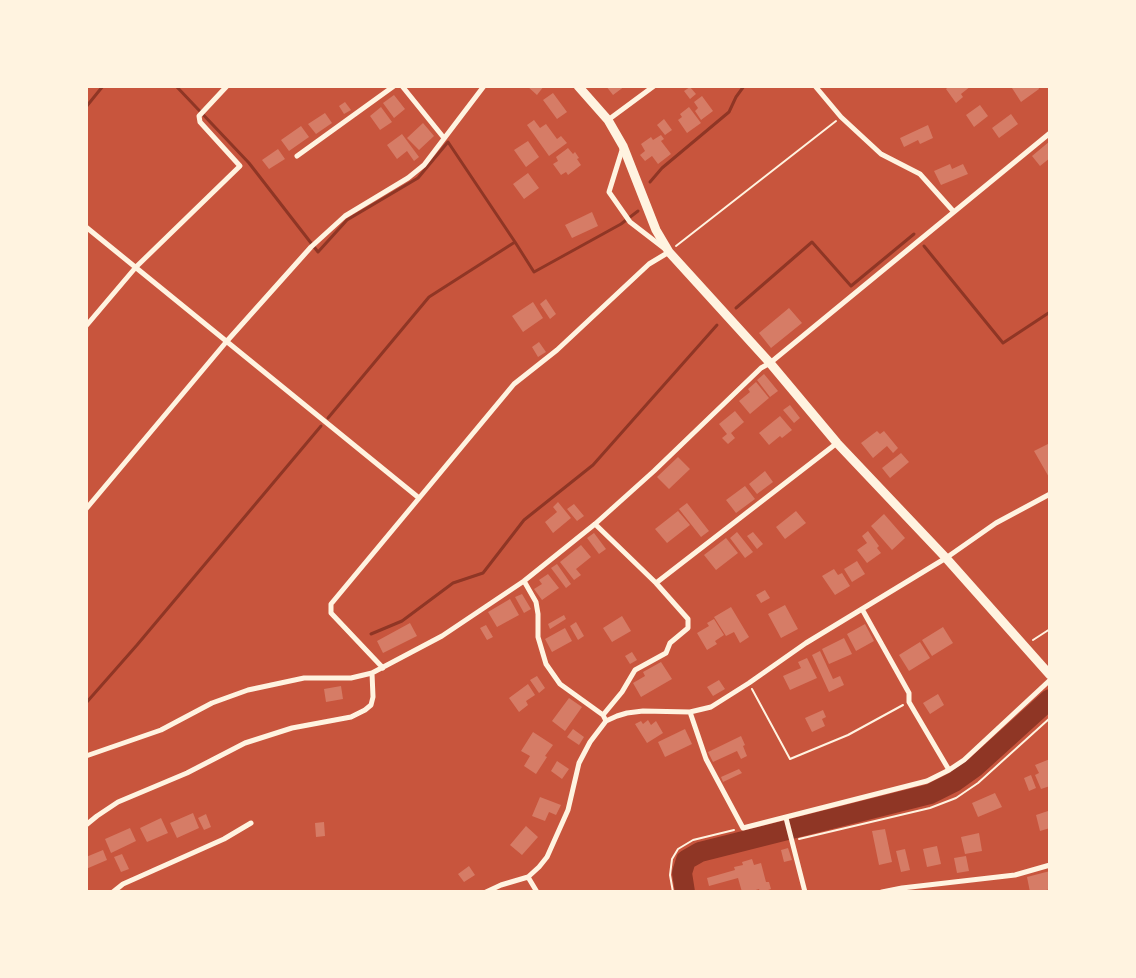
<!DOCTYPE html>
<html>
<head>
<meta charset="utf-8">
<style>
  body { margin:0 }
  #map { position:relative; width:1136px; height:978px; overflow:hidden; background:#c8553d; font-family:"Public Sans",sans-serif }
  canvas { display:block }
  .frame { position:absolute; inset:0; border:88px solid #fff3e0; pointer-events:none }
</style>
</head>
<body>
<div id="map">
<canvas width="1136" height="978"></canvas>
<div class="frame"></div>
</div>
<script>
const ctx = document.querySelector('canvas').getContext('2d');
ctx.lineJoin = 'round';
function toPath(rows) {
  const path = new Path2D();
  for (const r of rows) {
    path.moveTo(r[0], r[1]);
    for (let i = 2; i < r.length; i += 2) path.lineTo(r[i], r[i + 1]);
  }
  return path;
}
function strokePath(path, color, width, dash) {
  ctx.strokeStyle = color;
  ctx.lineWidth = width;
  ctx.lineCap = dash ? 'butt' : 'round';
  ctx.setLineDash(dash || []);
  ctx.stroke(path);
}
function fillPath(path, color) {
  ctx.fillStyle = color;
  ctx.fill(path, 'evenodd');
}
strokePath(toPath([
  [176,86,249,163,318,252,347,220,418,178,448,142,515,242],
  [86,107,103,86],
  [650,182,662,168,729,112,736,97,744,86],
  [924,246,1003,343,1050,312],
  [736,308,812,242,851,286,914,234],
  [328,418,429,297,515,242,534,272,621,224,638,211],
  [371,634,402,621,453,583,483,573,524,520,593,465,717,325],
  [86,703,137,645,321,426]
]), '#8f3625', 3);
strokePath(toPath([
  [685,892,682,873,686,860,700,852,930,794,954,782,975,767,1050,699]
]), '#8f3625', 20);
fillPath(toPath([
  [527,86,544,86,537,95],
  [606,86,625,86,613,95],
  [949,86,971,86,961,94,963,97,956,103,946,89],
  [1014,86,1038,86,1039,89,1021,102,1012,88],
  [690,87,696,94,690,99,684,91],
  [553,93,567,112,557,119,543,100],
  [394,95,405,109,394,118,383,103],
  [702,96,713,111,701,120,695,111,698,108,694,102],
  [345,102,351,110,344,114,339,106],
  [980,105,988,116,974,127,966,115],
  [381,107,392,122,380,130,370,116],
  [689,107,701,123,687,133,678,120,682,117,680,114],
  [325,113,332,123,316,134,308,124],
  [1011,114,1018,124,999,138,992,128],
  [664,119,672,130,665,135,657,125],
  [534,120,540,128,546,124,557,139,561,136,567,143,549,156,527,125],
  [423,123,434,136,419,150,407,138],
  [928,125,933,138,920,144,918,140,904,147,900,138],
  [301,126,309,137,289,151,281,140],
  [402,134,419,157,414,161,407,151,397,159,387,145],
  [661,135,664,139,661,141,671,154,658,164,652,156,645,161,640,155,645,151,641,144,651,137,653,140],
  [528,141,539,157,526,167,514,150],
  [1050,141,1050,158,1040,166,1032,156],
  [568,148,573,154,575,152,579,158,577,159,581,165,568,175,566,172,561,175,553,164,558,161,556,157],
  [278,149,285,159,269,169,262,160],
  [950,164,952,169,963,164,968,174,941,185,934,171],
  [528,173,539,188,524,199,513,184],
  [592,212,598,226,572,238,565,225],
  [546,299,556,314,550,319,540,304],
  [533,302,543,318,523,332,512,316],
  [789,308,802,323,771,348,759,333],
  [539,342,546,352,538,357,532,347],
  [764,374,778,391,770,397,757,380],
  [756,382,769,398,750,414,739,401,750,392,748,389],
  [790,405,800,418,794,423,783,410],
  [735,411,744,422,731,433,735,438,728,444,722,438,727,434,719,424],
  [780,416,792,430,782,438,780,436,769,445,759,433],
  [877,431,880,434,884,431,898,448,893,453,887,446,873,458,861,443],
  [1050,443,1050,479,1034,451],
  [901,453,909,462,890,478,882,468],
  [678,457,690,469,669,489,657,477],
  [765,471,773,482,757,494,749,484],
  [745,486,755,499,736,513,726,500],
  [558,502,571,518,553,533,545,522,557,512,553,507],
  [687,503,709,531,701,537,679,509],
  [574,504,584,516,577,521,567,509],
  [678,511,690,525,667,543,655,529],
  [796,511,806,523,785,539,776,527],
  [884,514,905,538,892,550,871,526],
  [868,531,879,546,877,548,881,553,867,563,857,550,867,543,862,536],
  [737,532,753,552,745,558,730,538],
  [753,532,763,544,757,549,747,536],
  [594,533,606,549,599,554,587,538],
  [726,538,738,553,716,570,704,555],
  [581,545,591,557,576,569,581,575,574,580,560,562],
  [857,561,865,574,852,582,844,569],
  [557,564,571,584,566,588,551,568],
  [834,569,838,575,842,573,850,586,835,595,822,576],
  [548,574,559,588,542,600,534,589,542,584,539,580],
  [765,590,770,598,761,603,756,595],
  [522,594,531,609,524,613,515,597],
  [510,599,519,615,497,627,488,612],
  [785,605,798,629,781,638,768,614],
  [731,607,749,637,740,643,734,632,726,636,714,617],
  [564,615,566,619,550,629,548,624],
  [622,616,631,631,612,642,603,628],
  [714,619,724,635,715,641,717,644,707,650,697,633,709,626,707,623],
  [576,622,584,636,578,640,570,626],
  [410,623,417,636,383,653,377,641],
  [865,624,874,641,856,651,847,634],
  [486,625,493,637,487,640,480,628],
  [943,627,953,643,932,656,922,640],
  [565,628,572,641,552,652,545,639],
  [844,638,852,654,829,664,822,649],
  [920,642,930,658,909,671,899,655],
  [820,651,833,679,840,676,844,685,829,692,812,655],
  [632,652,637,660,630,664,625,656],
  [807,658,817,678,790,690,783,676,801,668,798,662],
  [661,662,672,679,641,697,633,683,645,676,643,672],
  [537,676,545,688,539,693,530,680],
  [719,680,725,689,713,696,707,687],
  [528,684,535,695,526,701,528,705,519,712,509,698],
  [341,686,343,699,326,702,324,689],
  [938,694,944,705,930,714,923,703],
  [569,698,582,707,565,731,552,721],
  [823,710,826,717,822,719,825,726,812,732,805,718],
  [648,720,651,725,656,721,663,733,647,743,635,724,641,721,643,724],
  [573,729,584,737,579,745,567,737],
  [685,729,692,744,665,757,658,742],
  [533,732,553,745,545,756,547,757,536,774,524,766,530,756,521,751],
  [741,736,745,745,743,746,747,756,741,759,737,751,713,762,708,752],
  [1050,759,1050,786,1041,789,1035,775,1039,773,1035,765],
  [557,761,569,769,562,779,551,771],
  [739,769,742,773,723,782,721,777],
  [1031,775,1036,788,1029,791,1024,778],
  [995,793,1002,807,978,817,972,803],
  [540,797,561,805,556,815,549,812,545,821,532,816],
  [1048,811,1050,820,1050,828,1040,831,1036,815],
  [193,813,199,828,177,838,170,823],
  [206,814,211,827,204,830,198,818],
  [161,818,168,833,147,842,140,828],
  [324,822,325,836,316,837,315,823],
  [526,826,538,837,522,855,510,845],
  [130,828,136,841,111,853,105,839],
  [885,829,892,862,879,865,872,831],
  [979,833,982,851,965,854,961,837],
  [937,846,941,864,927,867,923,849],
  [788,848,792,860,784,862,781,850],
  [905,849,910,870,901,872,896,851],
  [103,850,107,860,86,869,86,857],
  [122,854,129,869,121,872,114,857],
  [966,856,969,871,957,873,954,858],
  [752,859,754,865,761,863,766,882,769,882,771,889,768,890,769,892,760,892,759,889,749,892,742,892,738,878,709,886,707,878,735,870,734,867,743,865,742,862],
  [469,866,475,875,464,882,458,874],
  [1050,871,1050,889,1039,892,1030,892,1027,877]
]), '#d67c66');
strokePath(toPath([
  [676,246,836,121],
  [1033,640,1050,629],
  [752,689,790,759,848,735,903,705],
  [799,839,930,808,956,798,978,783,1050,718],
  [673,892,670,875,672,859,678,849,693,840,734,830]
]), '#fff3e0', 2);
strokePath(toPath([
  [402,86,444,138],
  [815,86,841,117,881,154,920,174,954,212],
  [608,120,654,86],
  [297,156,394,86],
  [86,227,419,498],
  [86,326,136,267,240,166,200,122,199,116,227,86],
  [86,509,227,341,311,247,345,216,408,178,424,165,484,86],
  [595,524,656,583,688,619,688,628,670,643,666,653,635,670,622,692,603,715,606,721],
  [524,581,536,602,538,614,538,637,546,664,560,684,603,715],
  [656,583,837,443],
  [862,609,909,693,909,702,949,770],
  [383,668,331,613,331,604,514,384,557,350,649,264,669,252,630,222,609,192,623,147],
  [690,712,706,759,743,828,927,781,949,770,964,760,1050,680],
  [86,756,161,730,212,703,248,690,304,678,351,678,372,673,442,636,524,581,595,524,654,471,761,368,770,363,1050,133],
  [786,818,805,892],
  [86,825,97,816,118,802,187,773,245,743,292,728,351,717,365,710,371,705,373,697,372,673],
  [528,877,537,892],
  [113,892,123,884,224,839,251,823],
  [486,892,501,885,528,877,539,867,547,857,568,810,579,763,590,742,606,721,617,716,627,713,643,711,690,712,711,707,749,683,806,643,946,558,996,523,1050,494],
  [882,892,902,888,1015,875,1050,865]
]), '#fff3e0', 5);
strokePath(toPath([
  [578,86,608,120,623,146,656,230,669,252,770,363,837,443,946,558,1050,675]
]), '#fff3e0', 9);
</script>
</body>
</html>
